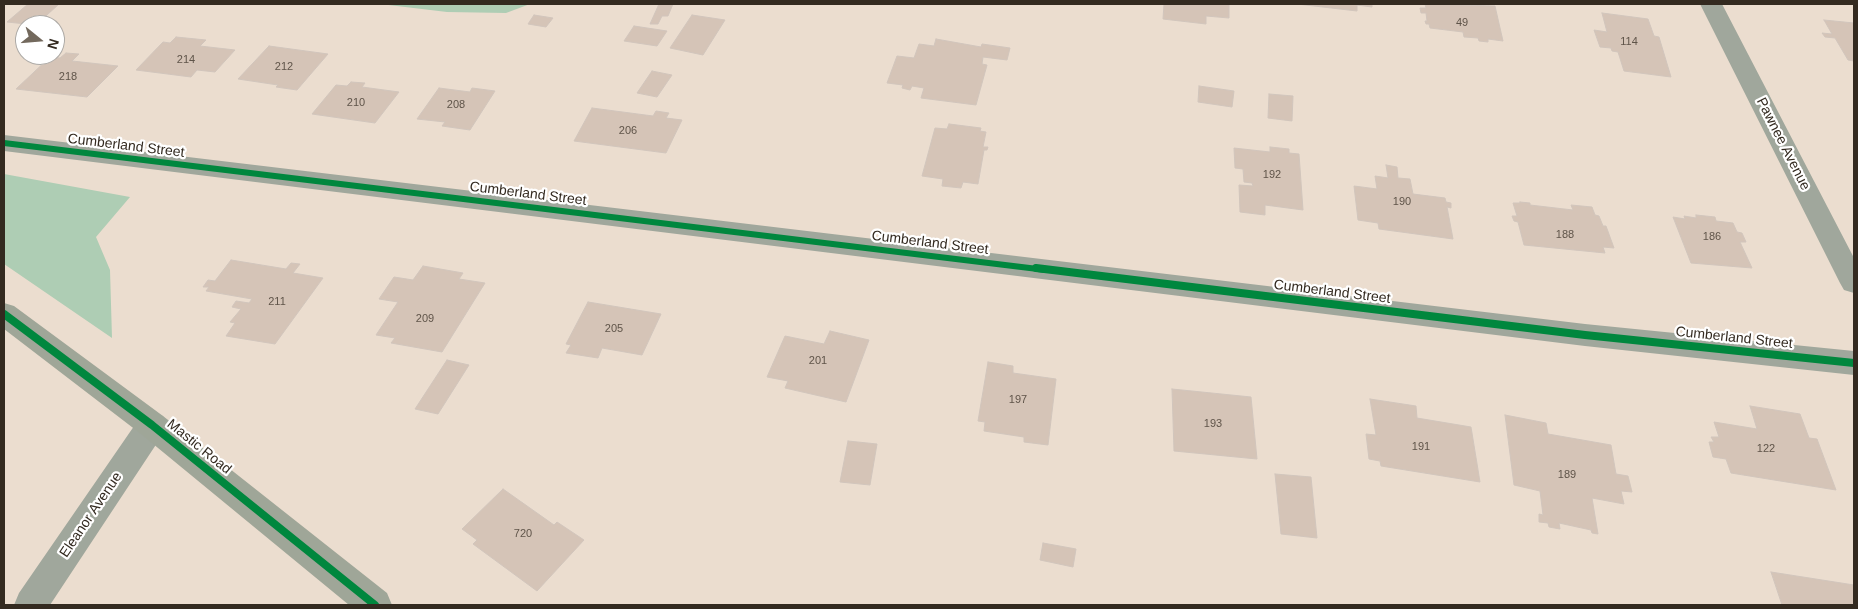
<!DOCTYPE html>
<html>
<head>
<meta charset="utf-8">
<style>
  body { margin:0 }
  #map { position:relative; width:1858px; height:609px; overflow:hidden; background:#ebddcf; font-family:Arial,sans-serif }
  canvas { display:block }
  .frame { position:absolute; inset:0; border:5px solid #332a20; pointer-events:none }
  .north { position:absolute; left:15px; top:15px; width:50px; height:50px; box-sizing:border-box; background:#fff; border:1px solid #adaaa6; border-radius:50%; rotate:107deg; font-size:14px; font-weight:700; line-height:20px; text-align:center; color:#332a20 }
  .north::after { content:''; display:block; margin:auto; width:18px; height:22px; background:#73695d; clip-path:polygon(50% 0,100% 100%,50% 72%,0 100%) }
</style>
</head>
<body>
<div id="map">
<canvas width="1858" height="609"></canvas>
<div class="frame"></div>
<div class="north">N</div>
</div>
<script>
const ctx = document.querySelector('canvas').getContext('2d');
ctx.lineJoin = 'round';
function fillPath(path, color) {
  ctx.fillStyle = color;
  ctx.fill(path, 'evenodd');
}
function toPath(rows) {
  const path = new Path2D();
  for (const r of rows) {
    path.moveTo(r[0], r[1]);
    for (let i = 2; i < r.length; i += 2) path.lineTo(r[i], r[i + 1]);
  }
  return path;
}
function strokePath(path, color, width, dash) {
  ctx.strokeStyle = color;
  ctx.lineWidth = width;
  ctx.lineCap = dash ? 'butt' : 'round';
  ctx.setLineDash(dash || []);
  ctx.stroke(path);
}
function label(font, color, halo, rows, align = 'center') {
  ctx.font = font + ' Arial,sans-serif';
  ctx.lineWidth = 4.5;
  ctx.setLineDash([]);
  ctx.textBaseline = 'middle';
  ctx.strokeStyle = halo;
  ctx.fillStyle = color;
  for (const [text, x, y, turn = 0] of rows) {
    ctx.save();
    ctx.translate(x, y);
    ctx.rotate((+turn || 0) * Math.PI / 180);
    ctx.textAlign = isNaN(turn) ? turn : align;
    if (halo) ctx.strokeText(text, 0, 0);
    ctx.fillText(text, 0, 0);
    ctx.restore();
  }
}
fillPath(toPath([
  [380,4,530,4,506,13,447,12],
  [4,174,130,197,96,237,110,270,112,338,4,264]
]), '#aecdb4');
const building = toPath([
  [28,4,59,4,36,25,7,22,28,4],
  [659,4,673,4,668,16,662,16,658,24,650,24,659,4],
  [1164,4,1229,4,1229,18,1206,16,1206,24,1163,19,1164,4],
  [1297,4,1372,4,1372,7,1357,5,1357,11,1297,4],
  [1425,4,1495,6,1503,41,1488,39,1488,42,1479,41,1478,38,1464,37,1463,32,1430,28,1429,24,1426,24,1425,21,1427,21,1426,13,1421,13,1420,8,1426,8,1425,4],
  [1602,13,1648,19,1654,36,1659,37,1671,77,1624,71,1618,52,1612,51,1611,48,1600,47,1594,30,1607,32,1602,13],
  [534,15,553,18,546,27,528,24,534,15],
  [692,15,725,20,703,55,670,48,692,15],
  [1824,20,1854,23,1854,61,1848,60,1835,38,1825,37,1822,33,1832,34,1824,20],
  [634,26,667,31,657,46,624,41,634,26],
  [176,37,206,40,200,46,235,50,215,72,197,70,191,77,136,70,163,42,170,43,176,37],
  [936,39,981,47,982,44,1010,48,1007,60,983,57,982,64,987,65,976,105,921,98,924,88,912,86,910,90,902,88,903,85,887,83,897,56,914,58,919,44,934,46,936,39],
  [269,46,328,54,297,90,276,87,278,85,238,79,269,46],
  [66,53,79,54,72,61,118,66,87,97,16,89,50,57,60,58,66,53],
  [652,71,672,75,657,97,637,93,652,71],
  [351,82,365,83,362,87,399,92,375,123,312,114,336,85,347,86,351,82],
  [1199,86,1234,91,1232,107,1198,102,1199,86],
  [439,88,470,92,472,88,495,91,470,130,442,126,445,122,417,119,439,88],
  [1269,94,1293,96,1292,121,1268,118,1269,94],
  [592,108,653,116,656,111,669,113,666,118,682,120,666,153,574,141,592,108],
  [949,124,981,128,980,131,986,132,983,147,988,147,987,150,984,150,978,184,963,182,961,188,942,186,943,179,922,176,935,128,947,129,949,124],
  [1270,147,1289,149,1289,153,1299,154,1303,210,1265,205,1265,215,1240,212,1239,185,1253,186,1252,183,1244,182,1243,169,1235,168,1234,148,1270,152,1270,147],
  [1386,165,1397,167,1398,178,1410,179,1413,194,1445,198,1446,202,1451,203,1451,208,1447,207,1453,239,1379,229,1378,223,1358,220,1354,186,1377,189,1375,176,1388,178,1386,165],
  [1520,202,1530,203,1530,205,1573,210,1571,205,1592,207,1595,215,1599,216,1603,226,1606,226,1614,248,1603,247,1605,253,1524,245,1518,222,1514,221,1512,216,1517,216,1513,203,1520,203,1520,202],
  [1696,215,1715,217,1716,221,1733,223,1737,232,1742,233,1746,242,1740,242,1752,268,1691,263,1673,217,1685,219,1684,216,1696,218,1696,215],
  [231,260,286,269,291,263,300,264,293,273,323,278,275,344,226,336,235,323,230,322,241,309,232,307,236,301,249,303,252,299,206,291,209,287,203,287,208,280,215,281,231,260],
  [423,266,463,273,459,279,485,283,442,352,391,343,395,338,376,335,398,302,379,299,394,277,413,280,423,266],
  [588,302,661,314,642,355,602,348,598,358,566,353,571,345,566,344,588,302],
  [830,331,869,340,846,402,785,388,788,381,767,377,785,336,824,344,830,331],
  [447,360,469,365,438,414,415,409,447,360],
  [988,362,1013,366,1013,373,1056,379,1048,445,1024,442,1024,437,984,431,985,422,978,421,988,362],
  [1172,389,1251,397,1257,459,1174,451,1172,389],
  [1370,399,1416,406,1417,418,1471,427,1480,482,1381,466,1380,461,1369,459,1366,434,1376,435,1370,399],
  [1750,406,1800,414,1809,438,1817,439,1836,490,1731,473,1726,459,1713,457,1709,442,1714,442,1711,437,1719,437,1714,422,1757,429,1750,406],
  [1505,415,1546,423,1548,434,1611,445,1616,474,1628,476,1632,492,1621,491,1624,504,1592,498,1598,534,1592,533,1591,530,1559,523,1560,529,1549,527,1548,523,1539,522,1539,514,1543,515,1540,491,1514,485,1505,415],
  [848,441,877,444,870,485,840,482,848,441],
  [1275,474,1311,477,1317,538,1281,534,1275,474],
  [503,489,554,525,557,522,584,540,537,591,473,544,477,540,462,529,503,489],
  [1043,543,1076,549,1073,567,1040,560,1043,543],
  [1771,572,1854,585,1854,605,1782,605,1771,572]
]);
fillPath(building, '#d5c4b7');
strokePath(building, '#d1c5bc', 1);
fillPath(toPath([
  [1700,4,1722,4,1854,258,1854,293,1844,290,1840,283,1700,4],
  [4,135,1585,324,1854,351,1854,375,1585,346,4,151,4,135],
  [152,412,163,416,167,425,163,434,50,605,14,605,19,593,141,416,152,412]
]), '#a0a79c');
fillPath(toPath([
  [4,303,14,306,163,416,387,593,392,605,349,605,141,434,4,329,4,303]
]), '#9fa698');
strokePath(toPath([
  [4,143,1046,270]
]), '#00873e', 6);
strokePath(toPath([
  [1036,268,1585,335,1854,363],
  [4,314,152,425,375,605]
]), '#00873e', 8);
label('11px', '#5f5449', null, [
  ["49",1462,23],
  ["114",1629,42],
  ["214",186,60],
  ["212",284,67],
  ["218",68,77],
  ["210",356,103],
  ["208",456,105],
  ["206",628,131],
  ["192",1272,175],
  ["190",1402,202],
  ["188",1565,235],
  ["186",1712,237],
  ["211",277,302],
  ["209",425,319],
  ["205",614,329],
  ["201",818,361],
  ["197",1018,400],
  ["193",1213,424],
  ["191",1421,447],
  ["122",1766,449],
  ["189",1567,475],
  ["720",523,534]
]);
label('14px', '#332a20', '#fff', [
  ["Pawnee Avenue",1783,144,63],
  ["Cumberland Street",126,146,7],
  ["Cumberland Street",528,194,7],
  ["Cumberland Street",930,243,7],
  ["Cumberland Street",1332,292,7],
  ["Cumberland Street",1734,338,6],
  ["Mastic Road",199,447,39],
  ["Eleanor Avenue",91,515,-56]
]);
</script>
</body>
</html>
